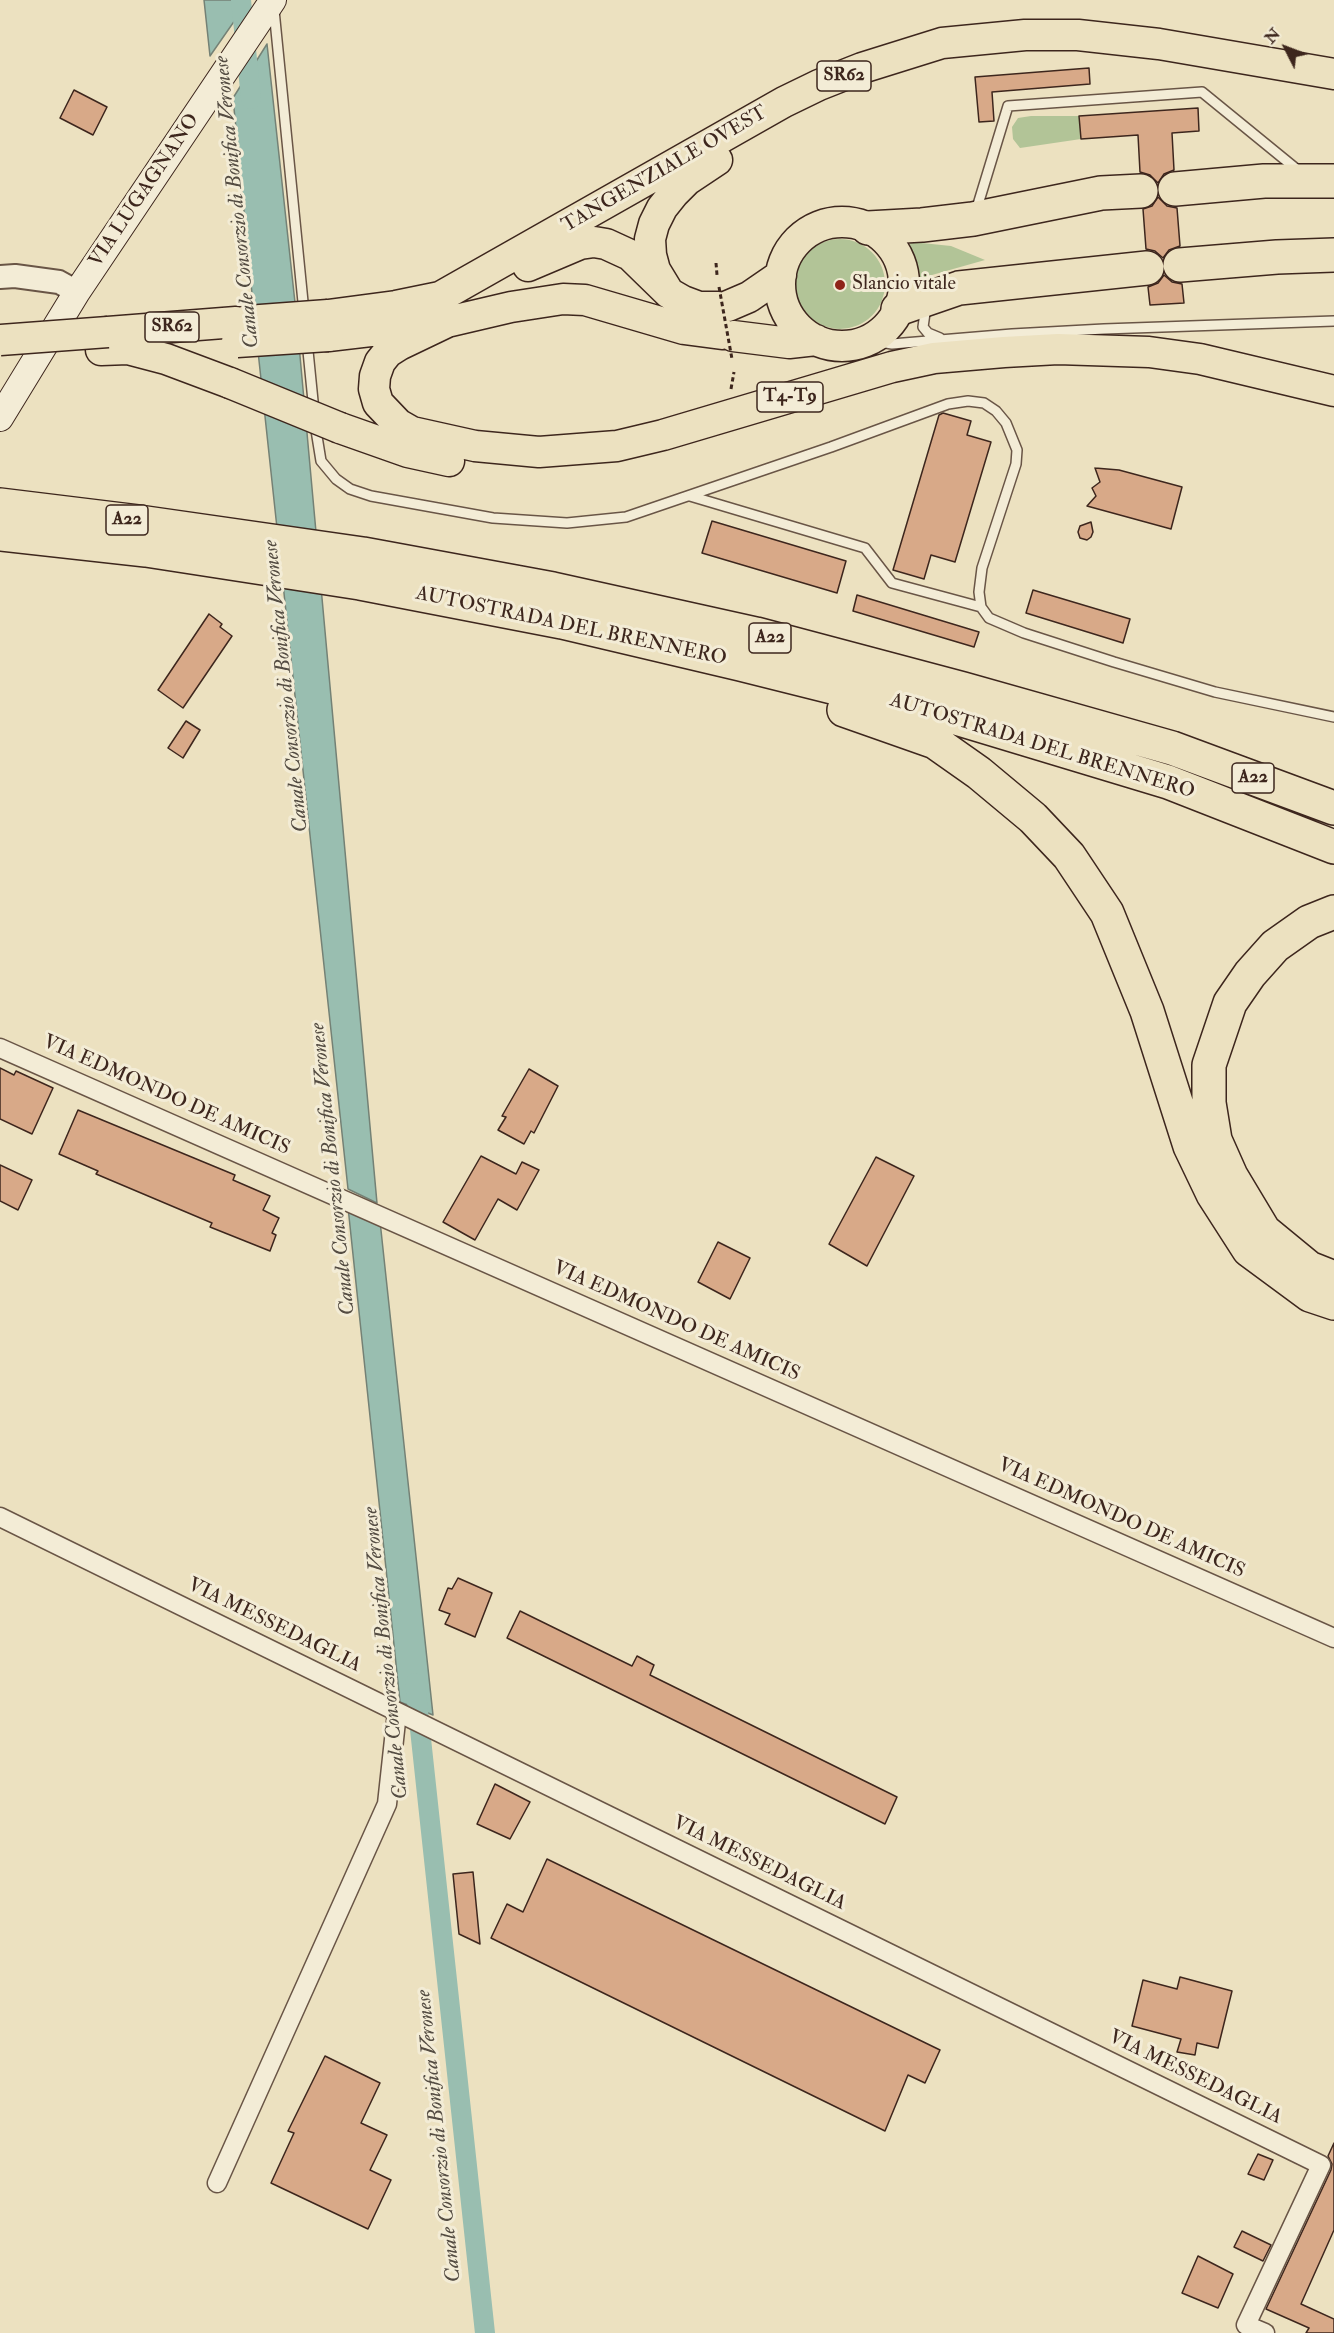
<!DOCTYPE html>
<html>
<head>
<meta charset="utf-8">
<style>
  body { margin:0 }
  #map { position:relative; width:1334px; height:2333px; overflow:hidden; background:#ece1c0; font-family:"IM FELL Double Pica",serif }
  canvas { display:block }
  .north { position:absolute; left:1256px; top:18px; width:60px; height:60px; -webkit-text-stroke:4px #f3ecd6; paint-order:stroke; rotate:312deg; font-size:16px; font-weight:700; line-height:24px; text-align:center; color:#3d261d }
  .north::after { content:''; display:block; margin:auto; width:21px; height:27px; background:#3d261d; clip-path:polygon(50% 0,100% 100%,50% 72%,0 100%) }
</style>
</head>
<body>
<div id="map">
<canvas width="1334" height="2333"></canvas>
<div class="north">N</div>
</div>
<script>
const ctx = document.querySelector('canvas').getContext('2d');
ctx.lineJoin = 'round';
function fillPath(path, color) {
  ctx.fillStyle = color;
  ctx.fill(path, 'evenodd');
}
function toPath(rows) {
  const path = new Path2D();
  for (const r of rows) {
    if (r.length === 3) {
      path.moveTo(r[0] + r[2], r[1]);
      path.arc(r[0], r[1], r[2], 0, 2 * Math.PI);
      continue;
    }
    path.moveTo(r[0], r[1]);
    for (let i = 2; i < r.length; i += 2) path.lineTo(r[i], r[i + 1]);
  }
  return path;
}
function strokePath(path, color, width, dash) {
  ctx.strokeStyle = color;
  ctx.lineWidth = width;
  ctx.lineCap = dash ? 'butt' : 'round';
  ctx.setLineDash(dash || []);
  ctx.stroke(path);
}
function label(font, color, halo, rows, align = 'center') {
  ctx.font = font + ' "IM FELL Double Pica",serif';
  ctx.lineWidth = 6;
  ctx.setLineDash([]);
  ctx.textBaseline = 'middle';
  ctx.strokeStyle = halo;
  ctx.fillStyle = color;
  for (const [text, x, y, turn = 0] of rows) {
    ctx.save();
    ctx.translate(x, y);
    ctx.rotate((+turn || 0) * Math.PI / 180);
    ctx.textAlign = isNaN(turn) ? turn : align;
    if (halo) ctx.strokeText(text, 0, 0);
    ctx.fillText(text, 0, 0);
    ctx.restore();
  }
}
fillPath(toPath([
  [1031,116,1079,116,1081,139,1020,148,1013,139,1012,127,1018,118],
  [840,284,45],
  [912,242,951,246,985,260,932,275,922,281,919,280,916,262,909,245]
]), '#b2c497');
const water = toPath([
  [204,0,249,0,210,56,204,0],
  [267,44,296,312,377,1203,348,1189,254,314,233,98,267,44],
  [348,1207,380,1221,433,1715,400,1702,348,1207]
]);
fillPath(water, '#99beb0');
strokePath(water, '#748175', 1.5);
strokePath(toPath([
  [241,0,251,99],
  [415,1683,485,2333]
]), '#99beb0', 20);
const building = toPath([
  [1089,68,1090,84,992,92,994,121,979,122,975,77,1089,68],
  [74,90,107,107,93,135,60,118,74,90],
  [1198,108,1199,131,1172,133,1174,170,1164,174,1158,183,1150,175,1140,172,1138,135,1081,139,1079,116,1198,108],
  [1158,197,1167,206,1177,208,1180,246,1169,250,1163,258,1155,251,1146,249,1143,209,1152,206,1158,197],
  [1164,275,1172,282,1182,284,1184,303,1150,305,1148,287,1158,283,1164,275],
  [943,413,971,421,967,435,991,442,955,562,931,555,924,579,893,570,939,415,943,413],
  [1095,468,1119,470,1182,487,1171,529,1087,506,1096,496,1092,488,1100,482,1095,468],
  [712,521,846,561,837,593,702,553,712,521],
  [1091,522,1093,532,1091,537,1087,540,1080,538,1078,532,1080,526,1091,522],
  [1033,590,1130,619,1123,643,1026,613,1033,590],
  [857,595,979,632,974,647,853,611,857,595],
  [209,614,222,624,220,627,232,636,183,708,158,690,209,614],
  [186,721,200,730,183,758,168,748,186,721],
  [0,1068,14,1075,16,1071,53,1088,32,1134,0,1119,0,1068],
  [529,1069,558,1086,534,1133,531,1131,524,1144,498,1130,506,1117,502,1116,529,1069],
  [78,1110,235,1175,233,1180,270,1196,263,1210,279,1218,272,1233,276,1235,270,1251,210,1227,212,1223,96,1174,98,1171,59,1154,78,1110],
  [481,1156,516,1174,522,1162,539,1170,517,1210,498,1199,475,1240,443,1222,481,1156],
  [876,1157,914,1176,867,1266,829,1244,876,1157],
  [0,1165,32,1180,18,1210,0,1201,0,1165],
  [718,1242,750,1258,730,1299,698,1282,718,1242],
  [458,1578,492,1593,475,1637,445,1624,450,1614,439,1610,448,1588,452,1589,458,1578],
  [520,1611,632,1666,637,1656,654,1665,650,1675,897,1797,885,1824,507,1638,520,1611],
  [495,1784,530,1802,510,1839,477,1824,495,1784],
  [547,1859,940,2050,925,2083,908,2075,885,2131,491,1938,507,1904,523,1912,547,1859],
  [473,1872,480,1944,459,1934,453,1874,473,1872],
  [1180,1977,1232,1991,1218,2048,1197,2043,1195,2055,1177,2052,1181,2039,1132,2026,1143,1980,1177,1989,1180,1977],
  [325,2056,380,2083,361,2123,387,2135,370,2170,391,2180,368,2229,271,2183,294,2133,288,2131,325,2056],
  [1334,2143,1334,2230,1301,2304,1334,2319,1334,2333,1306,2333,1309,2328,1266,2309,1331,2170,1332,2164,1328,2156,1334,2143],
  [1258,2154,1273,2160,1264,2180,1248,2174,1258,2154],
  [1242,2231,1271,2245,1263,2261,1234,2247,1242,2231],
  [1198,2256,1233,2274,1218,2308,1182,2293,1198,2256]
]);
fillPath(building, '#d8a988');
strokePath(building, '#3d261d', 1.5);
const service = toPath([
  [274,10,304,312],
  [976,211,1008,106,1202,92,1300,172],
  [931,307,925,313,923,327,928,333,940,338],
  [867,340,892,344,1012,334,1104,329,1334,321],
  [307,341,314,411],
  [315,424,321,461,336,479,350,489,371,496,493,518,567,523,626,517,831,447,948,404,968,401,984,403,996,411,1006,423,1017,450,1016,464,982,568,979,592,981,607,989,618,1024,633,1114,662,1215,692,1334,717],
  [690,496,865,548,892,583,981,607]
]);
const minor = toPath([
  [0,1048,1334,1638],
  [0,1517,1321,2165,1246,2325,1265,2333],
  [217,2183,387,1804,397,1712]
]);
const tertiary = toPath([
  [0,277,15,276,59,282,77,292]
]);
const secondary = toPath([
  [0,418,77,292,273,0]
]);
const trunk = toPath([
  [842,284,62],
  [528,266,580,244,594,242,606,244,630,255,669,293,683,301,699,307,718,307],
  [669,293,655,270,651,255,650,239,654,224,662,208,674,193,687,180,717,160],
  [728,306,749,297,781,275],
  [328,315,396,306,440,297,784,102,819,85,862,68,942,43,1025,35,1078,35,1159,44,1334,74],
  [447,322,399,345,388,352,380,362,375,376,374,389,378,403,398,424,412,432,475,446,539,452,617,446,663,435,892,367,934,358,1004,352,1058,349,1149,352,1200,359,1334,391],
  [108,332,236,322],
  [328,336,447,322,511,307,563,299,585,300,684,329,722,334],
  [733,336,789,343,816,340],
  [101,350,128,349,166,359,230,383],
  [340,428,408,452,449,461]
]);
const motorway = toPath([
  [1175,189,1264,181,1334,181],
  [868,228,922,225,973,219,1101,193,1141,191],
  [1180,265,1277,257,1334,255],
  [898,309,959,288,1147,268],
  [0,505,139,522,363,554,553,589,756,634,963,689,1172,748,1334,808],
  [0,534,146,550,360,583,562,622,740,664,956,718,1168,782,1334,847],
  [844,710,935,742,979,773,1033,818,1069,856,1107,913,1147,1011,1190,1146,1213,1194,1249,1250,1310,1295,1334,1303],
  [1334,912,1309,922,1275,946,1250,974,1230,1003,1209,1065,1209,1103,1215,1140,1231,1176,1264,1231,1309,1268,1334,1278]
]);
strokePath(service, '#695546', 12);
strokePath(minor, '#695546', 21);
strokePath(tertiary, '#695546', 26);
strokePath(secondary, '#3d261d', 28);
strokePath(trunk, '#3d261d', 33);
strokePath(motorway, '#3d261d', 36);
strokePath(toPath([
  [716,263,717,275],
  [731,389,734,372]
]), '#3d261d', 3, [4.5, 3]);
strokePath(service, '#f3ecd6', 9);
strokePath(minor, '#f3ecd6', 18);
strokePath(tertiary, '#f3ecd6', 22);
strokePath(secondary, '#f3ecd6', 26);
strokePath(trunk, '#ece1c0', 30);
strokePath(motorway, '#ece1c0', 33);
const trunkBridge = toPath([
  [247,321,328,315],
  [0,340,108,332],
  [237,342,328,336],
  [230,383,340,428]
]);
strokePath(trunkBridge, '#3d261d', 33, []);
strokePath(toPath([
  [719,287,732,359]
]), '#3d261d', 3, [4.5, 3]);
strokePath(trunkBridge, '#ece1c0', 30);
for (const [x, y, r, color] of [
  [840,285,6,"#8f2418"]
]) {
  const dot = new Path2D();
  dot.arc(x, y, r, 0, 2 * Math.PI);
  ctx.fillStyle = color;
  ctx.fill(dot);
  strokePath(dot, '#f3ecd6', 2);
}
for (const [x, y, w] of [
  [844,76,54],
  [172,327,54],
  [790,397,66],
  [127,520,42],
  [770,638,42],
  [1253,778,42]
]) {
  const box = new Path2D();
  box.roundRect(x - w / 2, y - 15, w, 30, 4.5);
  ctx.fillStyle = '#f3ecd6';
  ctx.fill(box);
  strokePath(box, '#3d261d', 1.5);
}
label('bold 18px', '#3d261d', null, [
  ["SR62",844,76],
  ["SR62",172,327],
  ["T4-T9",790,397],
  ["A22",127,520],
  ["A22",770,638],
  ["A22",1253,778]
]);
label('20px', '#3d261d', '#f3ecd6', [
  ["TANGENZIALE OVEST",665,170,-30],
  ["VIA LUGAGNANO",145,191,-56],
  ["AUTOSTRADA DEL BRENNERO",571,627,12],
  ["AUTOSTRADA DEL BRENNERO",1042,747,17],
  ["VIA EDMONDO DE AMICIS",166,1096,24],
  ["VIA EDMONDO DE AMICIS",676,1322,24],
  ["VIA EDMONDO DE AMICIS",1121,1519,24],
  ["VIA MESSEDAGLIA",274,1626,26],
  ["VIA MESSEDAGLIA",759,1864,26],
  ["VIA MESSEDAGLIA",1195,2078,26]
]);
label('20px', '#3d261d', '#f3ecd6', [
  ["Slancio vitale",852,285]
], 'left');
label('italic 21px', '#544c42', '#f3ecd6', [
  ["Canale Consorzio di Bonifica Veronese",238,202,-96],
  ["Canale Consorzio di Bonifica Veronese",287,686,-96],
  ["Canale Consorzio di Bonifica Veronese",334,1169,-96],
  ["Canale Consorzio di Bonifica Veronese",387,1653,-96],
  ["Canale Consorzio di Bonifica Veronese",440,2136,-96]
]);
</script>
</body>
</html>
